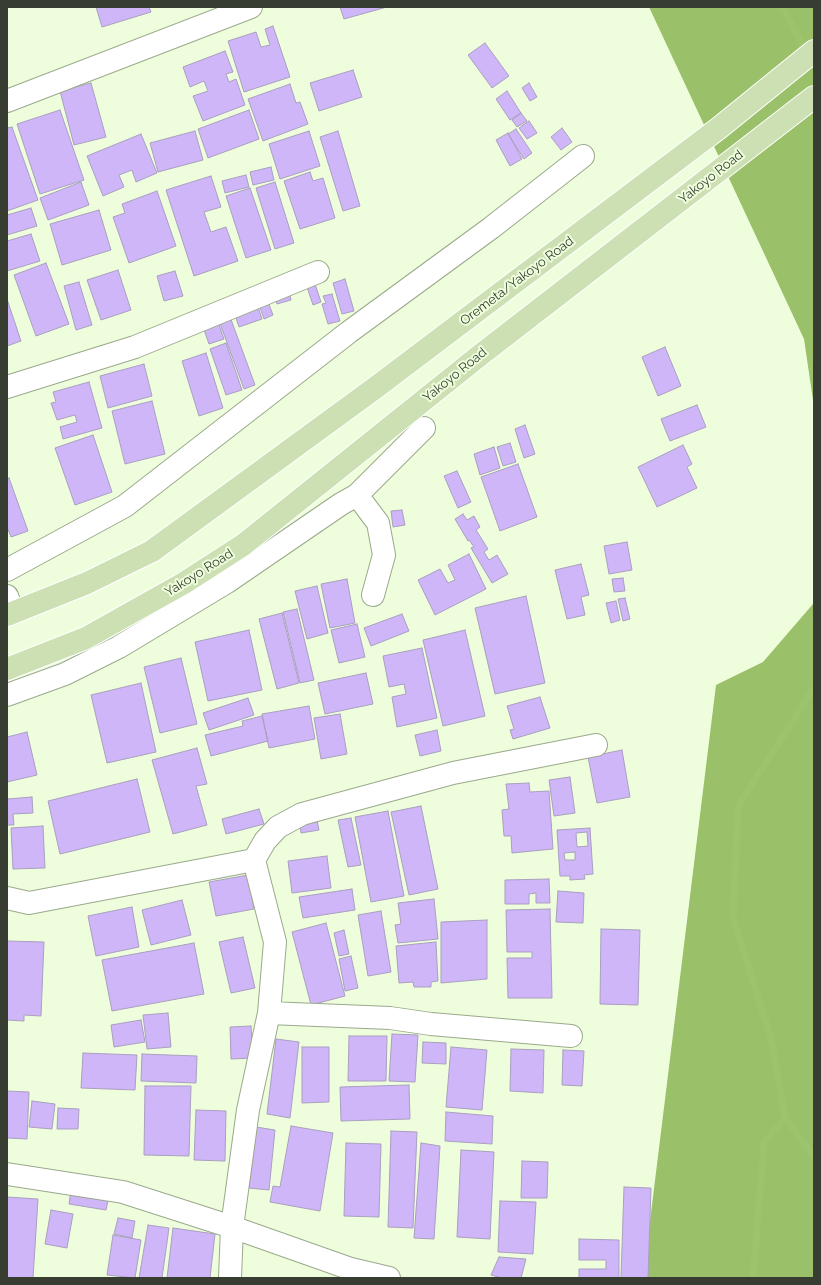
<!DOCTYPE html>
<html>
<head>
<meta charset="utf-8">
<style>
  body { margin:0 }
  #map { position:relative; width:821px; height:1285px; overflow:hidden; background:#eefedd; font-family:Raleway,sans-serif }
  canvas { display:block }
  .frame { position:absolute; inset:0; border:8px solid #373d30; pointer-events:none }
</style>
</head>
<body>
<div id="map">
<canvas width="821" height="1285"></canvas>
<div class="frame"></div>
</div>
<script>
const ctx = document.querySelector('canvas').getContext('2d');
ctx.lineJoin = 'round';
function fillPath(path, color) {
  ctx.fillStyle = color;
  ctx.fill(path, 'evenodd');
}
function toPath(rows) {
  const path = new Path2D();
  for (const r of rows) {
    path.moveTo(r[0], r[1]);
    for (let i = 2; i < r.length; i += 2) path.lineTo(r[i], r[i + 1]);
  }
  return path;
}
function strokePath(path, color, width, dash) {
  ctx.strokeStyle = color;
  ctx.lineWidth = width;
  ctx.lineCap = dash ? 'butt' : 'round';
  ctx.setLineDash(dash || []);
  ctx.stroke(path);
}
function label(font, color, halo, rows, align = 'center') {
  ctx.font = font + ' Raleway,sans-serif';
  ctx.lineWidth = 4;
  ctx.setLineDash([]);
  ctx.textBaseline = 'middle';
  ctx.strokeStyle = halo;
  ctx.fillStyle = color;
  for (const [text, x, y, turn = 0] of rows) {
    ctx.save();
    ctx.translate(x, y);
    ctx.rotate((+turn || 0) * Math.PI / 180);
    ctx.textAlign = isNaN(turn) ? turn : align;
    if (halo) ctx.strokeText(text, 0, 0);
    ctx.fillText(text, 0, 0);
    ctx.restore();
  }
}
fillPath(toPath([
  [649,7,814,7,814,407,804,339],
  [814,599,814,1278,643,1278,716,685,763,662,813,604]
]), '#9ac06a');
strokePath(toPath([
  [782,7,814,66],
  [785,1118,814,1157],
  [753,1278,764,1142,785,1118,772,1042,733,917,738,806,814,688]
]), '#9dc36d', 7);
const building = toPath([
  [96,7,149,7,151,12,102,27,96,7],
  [340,7,387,7,344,19,340,7],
  [273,26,290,77,244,92,228,41,256,32,261,47,270,45,265,29,273,26],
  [485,43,509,76,492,88,468,55,485,43],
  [225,51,233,72,226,74,229,82,236,79,245,105,203,121,193,96,208,91,204,81,190,87,183,67,225,51],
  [353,70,362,97,319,111,310,83,353,70],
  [91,83,106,137,74,145,60,91,91,83],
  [529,83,537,97,530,101,522,88,529,83],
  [290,84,296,103,300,102,308,124,263,141,248,99,290,84],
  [507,91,521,113,510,120,496,99,507,91],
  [60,110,84,180,40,194,17,124,60,110],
  [249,110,259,139,208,158,198,129,249,110],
  [521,113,527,121,517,127,512,120,521,113],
  [529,121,537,133,527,139,519,128,529,121],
  [12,127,38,200,7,211,7,128,12,127],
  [562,128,572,142,561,150,551,137,562,128],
  [516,129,532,153,524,159,508,134,516,129],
  [195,131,203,160,158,172,150,143,195,131],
  [309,131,320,166,280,179,269,144,309,131],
  [338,131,360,206,343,211,320,137,338,131],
  [508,133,522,159,510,166,496,140,508,133],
  [141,134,157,173,136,182,132,170,119,175,124,187,103,196,87,156,141,134],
  [271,167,274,180,253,185,250,172,271,167],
  [310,172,313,181,323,178,335,218,300,229,284,181,310,172],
  [246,175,249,187,225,193,222,181,246,175],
  [211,176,221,207,204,212,211,232,226,227,238,261,194,276,166,190,211,176],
  [81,182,89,205,48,220,40,198,81,182],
  [275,182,294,243,275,249,256,188,275,182],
  [250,188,271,250,246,258,226,196,250,188],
  [157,191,176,246,129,263,113,217,125,213,122,204,157,191],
  [31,208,37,226,7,235,7,215,31,208],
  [99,210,111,250,62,265,50,224,99,210],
  [31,234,40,261,7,271,7,241,31,234],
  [46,263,69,324,36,336,14,275,46,263],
  [118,270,131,310,101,320,87,280,118,270],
  [175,271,183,296,164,301,157,276,175,271],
  [313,278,321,302,313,305,305,281,313,278],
  [345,279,354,311,342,314,333,283,345,279],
  [79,282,92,325,76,330,64,286,79,282],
  [289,292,291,300,277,304,275,295,289,292],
  [332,294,340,321,328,324,322,304,326,303,323,296,332,294],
  [7,299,21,341,7,346,7,299],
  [267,299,273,315,264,319,258,302,267,299],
  [257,304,262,319,239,327,234,312,257,304],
  [229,314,255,385,244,389,218,318,229,314],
  [217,319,224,339,209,344,202,324,217,319],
  [226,343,242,390,226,395,210,349,226,343],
  [665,347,681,386,658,396,642,357,665,347],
  [206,353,223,408,199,416,182,361,206,353],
  [144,364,152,396,108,408,100,376,144,364],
  [89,382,102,428,63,439,60,427,77,422,75,415,57,420,51,403,56,402,53,392,89,382],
  [152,401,165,454,125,464,112,411,152,401],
  [697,405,706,427,670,441,661,419,697,405],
  [525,425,535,454,524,458,515,429,525,425],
  [93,435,112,492,75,505,55,448,93,435],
  [510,443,516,462,503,466,497,447,510,443],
  [683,445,692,464,687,467,697,488,657,507,638,467,683,445],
  [494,447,500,468,480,475,474,454,494,447],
  [518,464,537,517,500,531,481,477,518,464],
  [457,471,471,502,458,508,444,476,457,471],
  [9,478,28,531,11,537,7,527,7,479,9,478],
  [402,510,405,525,393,527,391,511,402,510],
  [463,514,467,520,474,516,480,527,476,530,488,549,484,552,489,560,497,555,508,574,492,583,471,548,474,547,469,540,468,541,455,519,463,514],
  [627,542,632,570,609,574,604,546,627,542],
  [469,554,486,589,435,615,418,580,440,569,448,583,455,580,448,565,469,554],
  [581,564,589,595,581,597,585,615,567,619,555,570,581,564],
  [623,578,625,591,614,592,612,579,623,578],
  [347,579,355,623,330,628,321,584,347,579],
  [317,586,328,633,307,639,295,591,317,586],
  [526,596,545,683,495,694,475,608,526,596],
  [625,598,630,619,623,621,618,599,625,598],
  [616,601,620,620,611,623,606,603,616,601],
  [297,609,314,680,300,683,283,612,297,609],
  [282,613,299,683,277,689,259,619,282,613],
  [402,614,409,631,371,646,364,628,402,614],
  [357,624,365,657,339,663,331,630,357,624],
  [249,630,262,690,208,701,195,642,249,630],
  [465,630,485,716,443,726,423,640,465,630],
  [422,648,437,718,397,727,392,697,406,694,404,684,389,687,383,656,422,648],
  [181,658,197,724,160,733,144,667,181,658],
  [366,673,373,704,325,714,318,683,366,673],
  [141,683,156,752,107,763,91,695,141,683],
  [540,697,550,728,513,739,510,730,514,729,507,706,540,697],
  [248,698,254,715,209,730,203,713,248,698],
  [309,706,315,739,269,748,262,714,309,706],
  [340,714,347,754,321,759,314,718,340,714],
  [262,716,268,741,211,756,205,735,243,726,242,721,262,716],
  [437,730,441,751,420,756,415,735,437,730],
  [27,732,37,775,7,782,7,737,27,732],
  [197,748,207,784,196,786,207,825,173,834,152,760,197,748],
  [622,750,630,797,597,803,588,757,622,750],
  [570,777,575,813,554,816,549,780,570,777],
  [137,779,150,832,60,854,48,801,137,779],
  [529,783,530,792,549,791,553,849,512,853,511,836,504,836,502,810,509,809,506,784,529,783],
  [32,797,33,813,13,814,14,825,7,825,7,799,32,797],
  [421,806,438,889,409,895,391,812,421,806],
  [259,809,264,824,226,834,222,819,259,809],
  [388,811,404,896,371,902,355,817,388,811],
  [316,815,319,830,301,833,299,818,316,815],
  [351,818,361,865,348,867,338,820,351,818],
  [43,826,45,868,13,869,11,828,43,826],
  [590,828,593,874,584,875,585,879,570,880,570,876,560,876,557,830,590,828],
  [587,832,588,846,577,847,576,833,587,832],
  [575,852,575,860,565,860,564,853,575,852],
  [327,856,331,888,292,893,288,861,327,856],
  [248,875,254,909,216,916,209,882,248,875],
  [549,879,550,903,536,903,536,893,529,894,529,904,505,904,505,880,549,879],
  [352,889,355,910,303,918,299,897,352,889],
  [558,891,584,893,583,923,556,922,558,891],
  [434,899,438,939,398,943,395,925,401,924,398,903,434,899],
  [182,900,191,935,151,945,142,910,182,900],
  [132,907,139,947,96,956,88,916,132,907],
  [550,909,552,998,508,998,507,958,532,958,532,952,507,952,506,910,550,909],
  [381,911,391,972,368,976,358,915,381,911],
  [487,920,487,979,441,983,441,922,487,920],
  [326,923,345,996,311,1005,292,932,326,923],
  [601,929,640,930,638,1005,600,1004,601,929],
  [344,930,349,954,339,956,334,933,344,930],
  [243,937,255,988,231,993,219,942,243,937],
  [7,941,44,942,41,1016,24,1015,24,1021,7,1020,7,941],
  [436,942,438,981,431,982,431,987,414,987,413,982,399,983,396,946,436,942],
  [194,943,204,994,112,1011,102,960,194,943],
  [351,956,358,988,345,991,339,959,351,956],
  [168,1013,171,1047,147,1049,143,1015,168,1013],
  [141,1020,145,1042,114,1047,111,1025,141,1020],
  [251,1026,253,1058,231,1059,230,1027,251,1026],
  [392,1034,418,1035,415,1082,389,1081,392,1034],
  [349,1036,387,1036,386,1081,348,1081,349,1036],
  [276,1039,299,1042,290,1118,267,1114,276,1039],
  [423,1042,446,1043,446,1064,422,1063,423,1042],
  [302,1047,329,1047,329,1102,302,1103,302,1047],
  [451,1047,487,1050,482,1110,446,1107,451,1047],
  [511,1049,544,1050,543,1093,510,1091,511,1049],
  [563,1050,584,1051,582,1086,562,1085,563,1050],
  [83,1053,137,1055,135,1090,81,1088,83,1053],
  [142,1054,197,1056,196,1083,141,1081,142,1054],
  [409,1085,410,1119,341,1121,340,1087,409,1085],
  [145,1086,191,1086,189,1156,144,1155,145,1086],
  [7,1091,29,1092,27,1139,7,1138,7,1091],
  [32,1101,55,1104,52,1129,29,1127,32,1101],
  [58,1108,79,1109,78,1129,57,1129,58,1108],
  [196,1110,226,1111,225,1161,194,1160,196,1110],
  [446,1112,493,1116,492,1144,445,1141,446,1112],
  [291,1126,333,1133,320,1211,270,1202,273,1186,280,1187,291,1126],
  [256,1127,275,1130,269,1190,249,1188,256,1127],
  [391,1131,417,1132,413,1228,388,1227,391,1131],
  [346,1143,381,1144,379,1217,344,1216,346,1143],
  [421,1143,440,1146,434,1239,414,1238,421,1143],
  [461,1150,494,1152,490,1239,457,1237,461,1150],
  [522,1161,548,1162,547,1198,521,1198,522,1161],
  [624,1187,651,1188,648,1278,621,1278,624,1187],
  [71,1190,109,1196,106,1210,69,1204,71,1190],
  [7,1197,38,1199,33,1278,7,1278,7,1197],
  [500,1201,536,1202,533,1254,498,1252,500,1201],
  [51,1210,73,1214,67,1248,45,1244,51,1210],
  [118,1218,135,1221,132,1238,114,1234,118,1218],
  [148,1225,169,1228,162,1278,139,1278,148,1225],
  [173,1228,215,1234,210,1278,167,1278,173,1228],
  [113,1235,141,1240,135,1278,107,1275,113,1235],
  [579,1239,619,1240,619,1278,579,1278,579,1269,606,1269,606,1260,579,1260,579,1239],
  [499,1257,526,1259,521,1278,502,1278,491,1275,499,1257]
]);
fillPath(building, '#ceb6f9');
strokePath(building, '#a99fbe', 1);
const minor = toPath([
  [7,101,251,7],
  [7,387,135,347,318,272],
  [357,495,378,523,384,555,373,595],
  [7,570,125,506,349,332,491,228,583,156],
  [7,596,13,612],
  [7,695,65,674,119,647,227,582,341,504,357,495,424,428],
  [7,898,29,903,254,860,265,841,278,827,302,814,453,773,596,745],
  [269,1013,390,1018,431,1024,571,1036],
  [7,1174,123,1192,232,1227,351,1269,389,1278],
  [230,1278,232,1227,248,1110,269,1013,275,942,254,860]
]);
const major = toPath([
  [7,615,87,583,152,551,375,388,719,128,814,51],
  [7,669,86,638,184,583,243,545,479,356,814,97]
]);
strokePath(minor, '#9aa98b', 24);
strokePath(major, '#fff', 24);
strokePath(minor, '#fff', 22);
strokePath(major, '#cce0b3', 22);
label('13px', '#373d30', '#eefedd', [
  ["Yakoyo Road",711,177,-38],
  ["Oremeta/Yakoyo Road",517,281,-37],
  ["Yakoyo Road",455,375,-39],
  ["Yakoyo Road",199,573,-32]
]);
</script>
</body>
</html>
